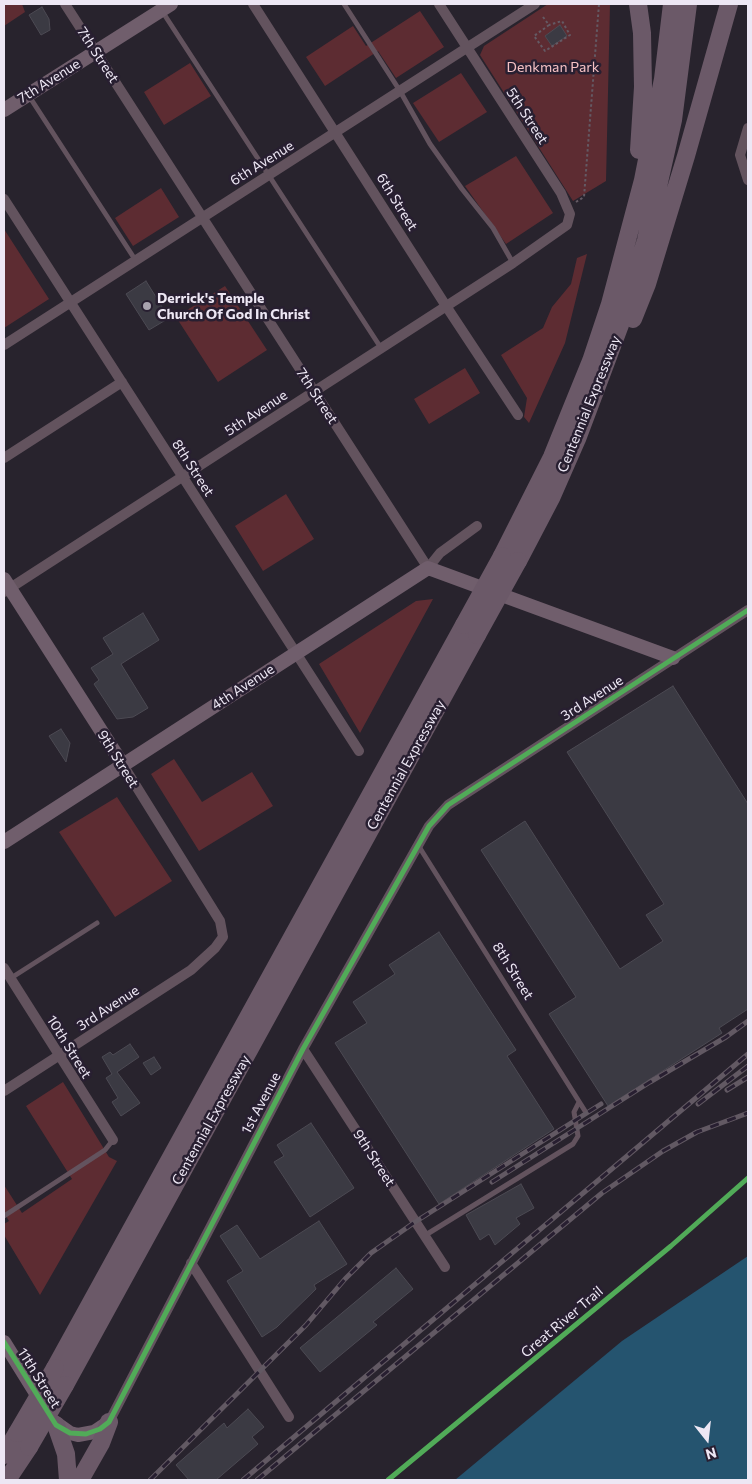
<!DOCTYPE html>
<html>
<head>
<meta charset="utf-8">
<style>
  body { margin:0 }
  #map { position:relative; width:752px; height:1484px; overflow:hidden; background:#28232d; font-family:Commissioner,sans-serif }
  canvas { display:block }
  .frame { position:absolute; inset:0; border:5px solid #ede7f4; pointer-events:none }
  .north { position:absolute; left:682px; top:1414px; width:50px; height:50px; -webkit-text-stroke:4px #281f31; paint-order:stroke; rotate:164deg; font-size:14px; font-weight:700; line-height:20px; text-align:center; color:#ede7f4 }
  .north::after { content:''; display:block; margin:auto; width:18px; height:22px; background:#ede7f4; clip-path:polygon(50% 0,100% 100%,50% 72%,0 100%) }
</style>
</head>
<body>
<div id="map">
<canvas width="752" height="1484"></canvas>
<div class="frame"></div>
<div class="north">N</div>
</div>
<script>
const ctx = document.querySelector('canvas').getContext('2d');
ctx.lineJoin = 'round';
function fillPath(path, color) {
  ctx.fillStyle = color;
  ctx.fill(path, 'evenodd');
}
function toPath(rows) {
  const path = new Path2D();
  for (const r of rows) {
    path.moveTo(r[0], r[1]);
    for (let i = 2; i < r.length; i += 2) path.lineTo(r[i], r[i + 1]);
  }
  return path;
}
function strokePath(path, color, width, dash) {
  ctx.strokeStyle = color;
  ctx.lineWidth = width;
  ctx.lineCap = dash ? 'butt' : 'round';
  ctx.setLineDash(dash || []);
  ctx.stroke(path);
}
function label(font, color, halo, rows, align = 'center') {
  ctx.font = font + ' Commissioner,sans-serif';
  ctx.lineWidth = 5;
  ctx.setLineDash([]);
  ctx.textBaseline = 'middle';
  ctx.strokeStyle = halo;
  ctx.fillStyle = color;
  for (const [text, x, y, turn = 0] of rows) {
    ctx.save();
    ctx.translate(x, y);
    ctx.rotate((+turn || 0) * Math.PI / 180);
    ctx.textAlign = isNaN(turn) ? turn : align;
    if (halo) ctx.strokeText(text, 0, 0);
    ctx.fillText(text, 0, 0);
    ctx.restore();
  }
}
fillPath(toPath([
  [4,4,22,4,25,12,4,26],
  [548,4,610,4,606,181,573,201,480,55,484,46],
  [420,11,444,47,396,78,378,51,325,86,306,57,353,26,366,46],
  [190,63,211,96,164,125,144,92],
  [461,73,487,112,439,142,413,103],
  [516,156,553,213,506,244,465,186],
  [161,188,179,217,133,246,115,218],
  [4,229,49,299,4,328],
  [587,254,565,343,529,423,524,417,527,398,501,355,543,328,552,307,571,284,577,258],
  [225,286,267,350,218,382,176,317],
  [465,368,480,393,429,424,414,399],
  [286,494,314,539,263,571,235,526],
  [433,599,360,733,319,664,416,601],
  [174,759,202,802,252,772,273,806,199,851,151,774],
  [117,797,172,881,115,917,59,832],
  [63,1082,109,1157,117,1161,40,1295,4,1235,4,1224,9,1221,4,1213,4,1185,22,1213,72,1179,26,1106]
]), '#5d2c32');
fillPath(toPath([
  [748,1256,748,1480,455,1480,622,1341]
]), '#25546f');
const building = toPath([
  [42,7,49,19,50,30,41,35,29,15,42,7],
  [560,25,567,36,552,46,545,36,560,25],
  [146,281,169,318,149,330,126,294,146,281],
  [143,613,159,640,121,664,148,708,133,717,117,719,94,684,99,680,91,668,113,654,103,638,143,613],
  [673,686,748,804,748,1009,719,1028,722,1033,608,1106,549,1014,576,997,481,850,525,821,620,969,663,941,646,915,664,904,567,752,673,686],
  [61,729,70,743,66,762,49,736,61,729],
  [439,932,516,1050,507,1056,554,1129,439,1204,335,1043,367,1023,353,1002,395,974,389,965,439,932],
  [130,1044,139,1057,117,1072,140,1103,121,1116,112,1102,118,1098,106,1078,112,1074,102,1057,110,1052,113,1055,130,1044],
  [154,1057,161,1068,151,1075,143,1063,154,1057],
  [311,1123,354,1188,310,1217,274,1162,284,1156,277,1145,311,1123],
  [521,1184,534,1208,516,1218,520,1224,495,1245,489,1234,480,1240,466,1215,521,1184],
  [319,1221,347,1264,314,1285,316,1289,277,1327,262,1337,227,1281,243,1271,220,1236,237,1225,260,1259,319,1221],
  [396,1268,413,1289,373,1322,377,1325,320,1372,300,1348,396,1268],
  [248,1409,264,1427,252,1437,258,1444,216,1480,189,1480,176,1465,224,1423,227,1428,248,1409]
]);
fillPath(building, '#3b3a43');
strokePath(building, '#4c4a53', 1);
strokePath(toPath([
  [543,17,549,25,534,36,545,51,570,35,562,21,549,25],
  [576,202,584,197,599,4]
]), '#645a64', 2, [2.5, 2.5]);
strokePath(toPath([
  [344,4,400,91,430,144,462,189,493,228,513,263],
  [162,11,381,348],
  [29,96,136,261],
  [418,845,585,1111],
  [11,978,97,923],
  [4,1216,105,1150,113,1140],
  [424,1236,573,1144,578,1136,574,1112,579,1102]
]), '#63535e', 5);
strokePath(toPath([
  [65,4,428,568,440,553,477,526],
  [253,4,446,306,518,415],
  [748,128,740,155,748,180],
  [4,199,359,751],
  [4,345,535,4],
  [4,458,122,382],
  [4,592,513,263,567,225,570,214,561,193,439,4],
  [4,968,113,1140],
  [303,1049,445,1267],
  [4,1091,191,970,215,948,223,937,220,921,123,765],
  [191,1263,289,1417],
  [109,1422,303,1049,429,826,448,805,748,610]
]), '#63535e', 10);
strokePath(toPath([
  [4,110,171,4],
  [4,579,123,765],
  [4,842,428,568,673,658],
  [4,1342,42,1403],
  [53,1421,70,1433,78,1435,94,1432,109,1422]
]), '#705e6c', 14);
strokePath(toPath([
  [638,4,642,33,643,87,639,150],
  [633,319,647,284,686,156,729,4],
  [502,556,552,457,591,361,610,304,643,180,663,79,672,4],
  [518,561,552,496,577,439,621,322,646,240,673,120,688,4],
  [55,1368,464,625],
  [65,1385,477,635],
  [56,1425,66,1454,68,1480],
  [4,1455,17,1433],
  [7,1480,29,1447],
  [80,1480,101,1443,109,1422]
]), '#6b5968', 18);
const rail = toPath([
  [727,1090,748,1077],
  [698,1104,748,1066],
  [492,1182,650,1082,726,1037,748,1021],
  [150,1480,306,1325,345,1279,371,1253,415,1222,601,1104],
  [243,1480,748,1054],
  [257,1480,602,1193,663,1151,697,1132,748,1113]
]);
strokePath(rail, '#625963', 5);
strokePath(rail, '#281f31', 3, [9]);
strokePath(toPath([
  [464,625,502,556],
  [477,635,518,561],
  [17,1433,55,1368],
  [29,1447,65,1385]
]), '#6b5968', 18);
strokePath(toPath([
  [4,1342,56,1425,70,1433,86,1434,100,1429,109,1422,303,1049,429,826,448,805,748,610],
  [388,1480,671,1246,748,1178]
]), '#51ab58', 5);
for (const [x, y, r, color] of [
  [147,306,5,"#a8a2ae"]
]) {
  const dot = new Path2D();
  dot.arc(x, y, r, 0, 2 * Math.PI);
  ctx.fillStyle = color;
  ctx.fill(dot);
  strokePath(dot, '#281f31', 2);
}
label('14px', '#ede7f4', '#281f31', [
  ["7th Street",98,55,57],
  ["7th Avenue",49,81,-32],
  ["5th Street",527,116,57],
  ["6th Avenue",262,163,-32],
  ["6th Street",397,202,58],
  ["7th Street",317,396,57],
  ["Centennial Expressway",589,404,-68],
  ["5th Avenue",256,413,-33],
  ["8th Street",193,468,57],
  ["4th Avenue",243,687,-33],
  ["3rd Avenue",592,698,-33],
  ["9th Street",118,759,58],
  ["Centennial Expressway",406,765,-61],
  ["8th Street",513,971,58],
  ["3rd Avenue",108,1008,-33],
  ["10th Street",69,1047,58],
  ["1st Avenue",261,1103,-62],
  ["Centennial Expressway",211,1120,-61],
  ["9th Street",374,1158,57],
  ["Great River Trail",562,1322,-40],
  ["11th Street",39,1378,58]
]);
label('14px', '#f5c1c4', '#281f31', [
  ["Denkman Park",553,67]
]);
label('bold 14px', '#ede7f4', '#281f31', [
  ["Derrick's Temple",157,298],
  ["Church Of God In Christ",157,314]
], 'left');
</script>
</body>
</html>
